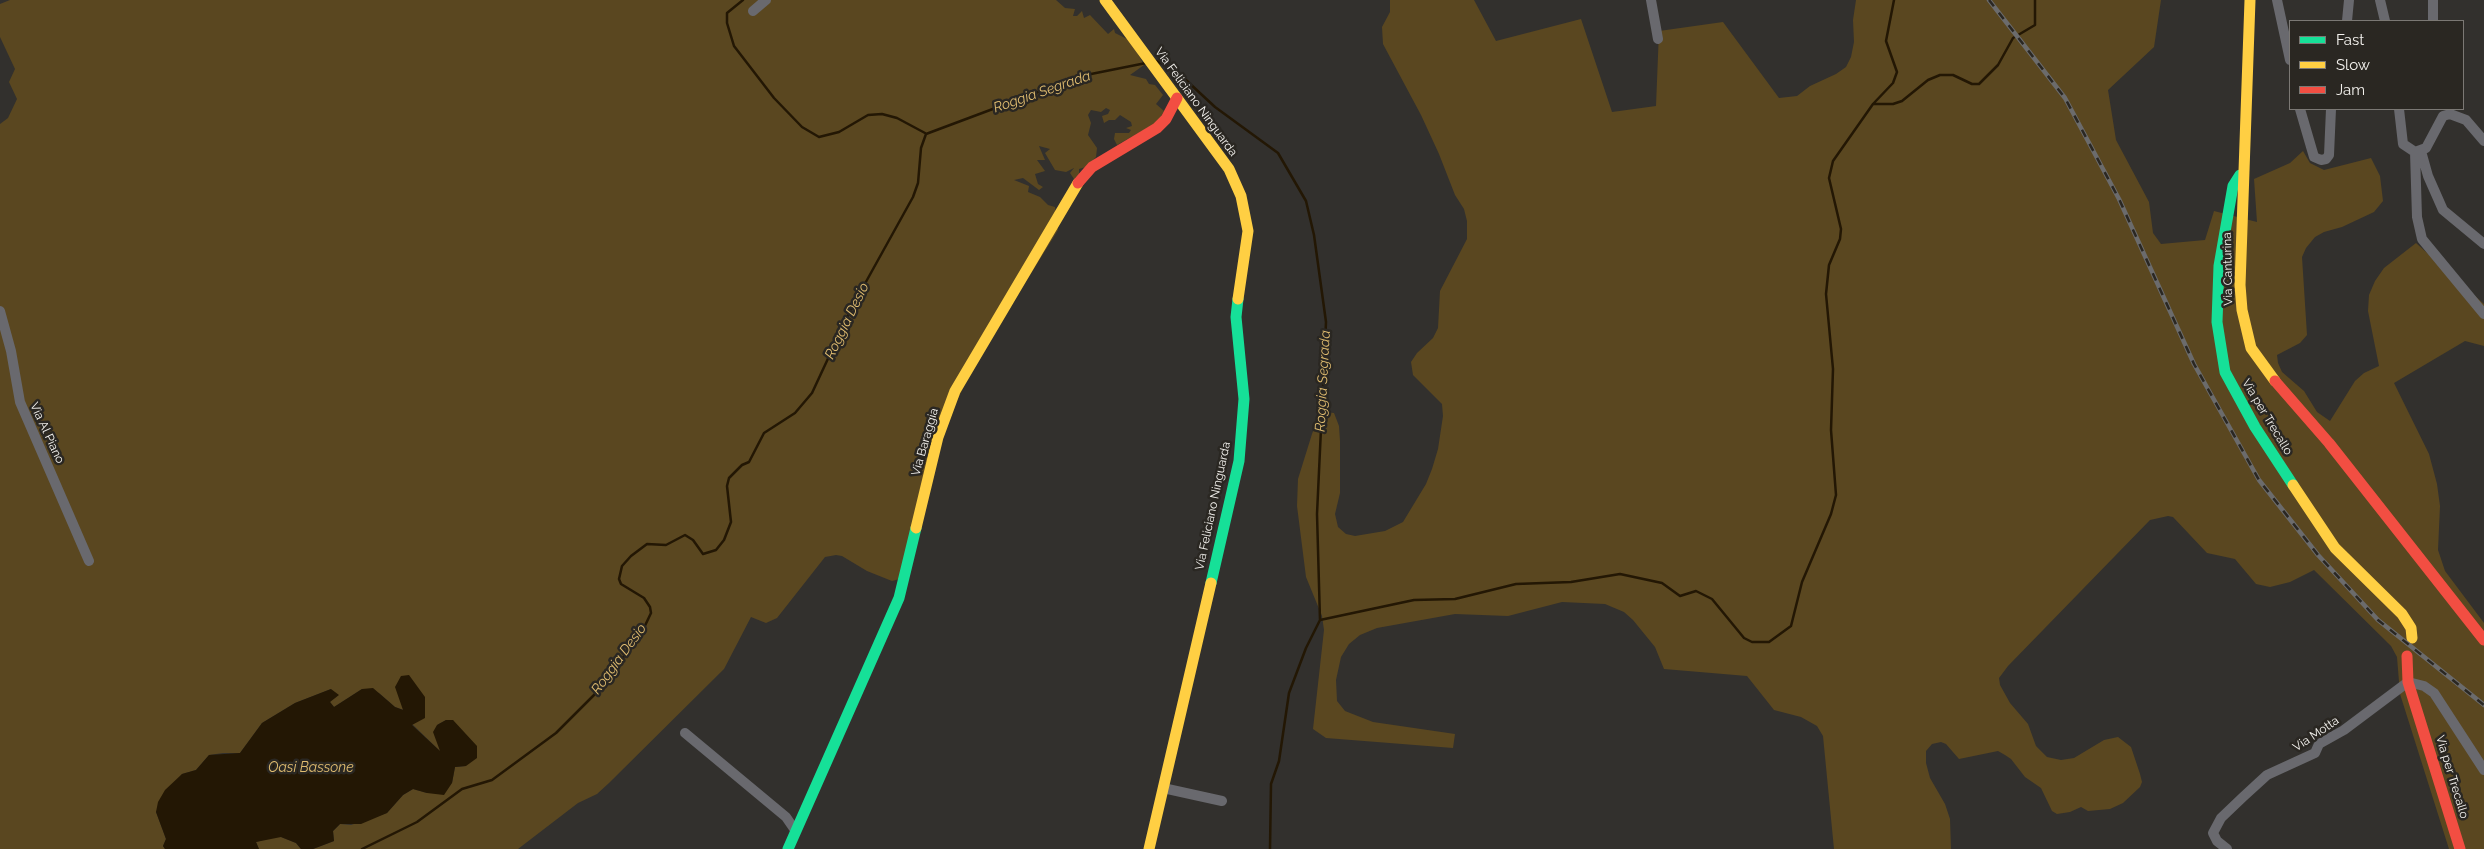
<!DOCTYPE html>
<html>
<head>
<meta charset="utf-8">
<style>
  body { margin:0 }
  #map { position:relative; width:2484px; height:849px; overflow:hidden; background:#32302d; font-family:Raleway,sans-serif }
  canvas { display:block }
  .legend { position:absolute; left:2289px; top:20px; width:175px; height:90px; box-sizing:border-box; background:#2a2722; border:1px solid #7b7874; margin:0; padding:6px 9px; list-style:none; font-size:15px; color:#f4f2ee }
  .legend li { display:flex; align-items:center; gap:10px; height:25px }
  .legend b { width:25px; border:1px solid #7b7874 }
</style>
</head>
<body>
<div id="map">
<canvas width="2484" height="849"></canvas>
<ul class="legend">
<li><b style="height:6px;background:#16e098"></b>Fast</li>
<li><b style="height:6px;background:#ffcf43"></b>Slow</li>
<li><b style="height:6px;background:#f24e42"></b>Jam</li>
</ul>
</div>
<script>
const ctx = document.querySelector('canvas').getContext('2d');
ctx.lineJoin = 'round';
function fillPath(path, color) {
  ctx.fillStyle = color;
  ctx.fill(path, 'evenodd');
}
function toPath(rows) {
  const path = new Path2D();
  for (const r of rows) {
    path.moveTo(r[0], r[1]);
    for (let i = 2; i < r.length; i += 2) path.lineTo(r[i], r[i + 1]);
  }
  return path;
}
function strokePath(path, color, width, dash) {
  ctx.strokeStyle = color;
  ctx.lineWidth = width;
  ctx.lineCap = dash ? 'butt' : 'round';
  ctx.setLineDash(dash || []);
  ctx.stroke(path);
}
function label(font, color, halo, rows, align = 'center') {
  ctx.font = font + ' Raleway,sans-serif';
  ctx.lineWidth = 5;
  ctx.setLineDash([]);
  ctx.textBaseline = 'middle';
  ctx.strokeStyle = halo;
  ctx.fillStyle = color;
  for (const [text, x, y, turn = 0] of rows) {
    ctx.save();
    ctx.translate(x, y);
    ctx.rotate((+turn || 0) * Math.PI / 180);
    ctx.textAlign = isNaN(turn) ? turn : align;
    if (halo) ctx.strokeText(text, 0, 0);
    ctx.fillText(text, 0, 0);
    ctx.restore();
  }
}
fillPath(toPath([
  [10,0,1056,0,1065,8,1075,9,1073,16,1077,16,1082,11,1084,18,1090,15,1108,34,1114,29,1115,33,1131,41,1144,65,1130,75,1146,79,1149,84,1155,85,1163,95,1156,104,1164,111,1158,122,1117,145,1114,139,1115,133,1129,133,1131,130,1126,128,1132,126,1131,122,1120,115,1115,120,1109,120,1104,123,1102,116,1108,114,1110,110,1106,108,1101,112,1091,110,1088,115,1091,123,1088,135,1097,148,1096,157,1086,167,1079,169,1079,174,1074,179,1070,173,1074,168,1066,172,1055,170,1045,153,1050,149,1039,146,1045,160,1037,160,1045,171,1035,174,1038,184,1043,187,1039,190,1023,178,1014,180,1029,186,1028,192,1040,197,1048,205,1055,207,1058,230,976,362,947,421,907,577,892,581,867,571,842,556,836,555,825,557,777,618,766,623,751,617,724,669,609,783,597,794,578,803,518,849,313,849,334,841,333,831,340,824,351,825,387,813,403,795,413,789,427,793,452,783,455,767,466,766,453,720,446,720,437,725,441,752,412,724,404,710,395,707,379,693,362,689,334,707,330,702,331,689,295,703,262,723,240,753,223,753,209,755,196,770,182,774,156,812,166,839,163,846,165,849,0,849,0,124,8,118,17,99,9,82,15,69,0,37,0,4],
  [1390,0,1474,0,1496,41,1581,19,1612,112,1656,106,1659,31,1723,22,1779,98,1797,96,1810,86,1836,74,1846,67,1851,57,1854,42,1853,20,1856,0,2161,0,2154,47,2108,90,2116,140,2149,202,2153,233,2161,244,2205,240,2214,211,2257,222,2254,179,2290,163,2303,151,2310,163,2324,170,2371,158,2380,176,2383,201,2374,212,2342,227,2324,232,2315,237,2306,248,2302,257,2307,335,2300,343,2277,355,2278,363,2282,372,2304,391,2317,412,2330,421,2355,381,2364,373,2379,366,2368,311,2369,295,2375,281,2384,268,2416,243,2484,304,2484,346,2465,341,2394,383,2429,454,2437,484,2440,506,2438,550,2445,571,2484,623,2484,849,2449,849,2400,694,2397,657,2391,646,2314,570,2290,582,2270,587,2256,584,2235,559,2207,553,2173,517,2168,516,2150,520,2008,666,1999,678,2000,685,2010,703,2028,724,2036,746,2047,757,2061,760,2074,758,2104,740,2118,737,2131,747,2140,774,2142,782,2140,787,2123,803,2110,809,2088,811,2081,807,2070,812,2057,814,2052,811,2041,788,2025,777,2011,759,2005,755,1998,751,1959,759,1946,744,1941,742,1932,744,1926,751,1926,763,1930,778,1945,804,1950,819,1951,849,1834,849,1823,736,1817,726,1801,717,1774,710,1747,676,1664,669,1655,647,1633,620,1624,612,1605,604,1562,602,1508,616,1455,614,1377,628,1360,635,1349,644,1341,657,1336,680,1337,701,1345,711,1373,722,1455,734,1453,748,1326,738,1313,729,1324,630,1322,616,1306,577,1297,506,1298,479,1312,434,1317,420,1325,412,1334,413,1339,426,1340,441,1340,493,1335,514,1338,527,1346,534,1355,536,1385,531,1403,522,1426,484,1432,469,1438,449,1443,416,1442,404,1413,375,1411,362,1417,353,1433,338,1438,328,1440,291,1467,239,1467,221,1464,209,1455,195,1439,154,1421,115,1383,44,1382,27,1390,12],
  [272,837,281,837,296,843,301,849,259,849,256,842]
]), '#5a4720');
fillPath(toPath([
  [409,675,425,697,425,718,412,725,440,751,433,732,437,725,446,720,453,720,477,746,477,758,466,766,455,767,452,783,444,795,427,793,413,789,403,795,387,813,361,824,340,824,333,831,334,841,313,849,301,849,296,843,281,837,256,842,259,849,165,849,163,846,166,839,156,812,158,802,165,790,182,774,196,770,209,755,240,753,262,723,295,703,331,689,339,695,330,702,334,707,362,689,373,688,395,707,403,710,395,687,401,676]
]), '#231704');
strokePath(toPath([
  [743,0,727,13,727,23,734,46,774,98,802,127,819,137,839,132,868,115,882,114,897,118,925,133],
  [1156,61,1173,68,1215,107,1278,153,1306,201,1314,235,1326,322,1317,514,1320,620,1306,648,1289,693,1279,761,1271,784,1270,849],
  [1873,104,1893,104,1902,101,1928,80,1940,75,1953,75,1972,84,1979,84,1998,65,2013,38,2035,25,2035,0],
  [926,134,1081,76,1146,63],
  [1320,620,1414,600,1455,599,1516,584,1571,582,1620,574,1662,583,1680,596,1696,591,1712,599,1744,638,1752,642,1769,642,1791,626,1802,582,1831,514,1836,495,1831,430,1833,369,1826,294,1829,265,1840,239,1841,229,1829,178,1833,161,1873,104,1893,83,1897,72,1886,41,1894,0],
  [362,849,417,822,462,789,492,780,556,733,598,691,642,632,651,613,650,607,644,598,621,584,619,579,622,566,631,556,647,544,666,545,685,535,693,540,703,554,716,550,724,540,731,522,727,486,729,478,742,465,749,462,764,433,795,413,812,393,852,307,913,197,918,183,921,148,926,134]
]), '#231704', 2.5);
strokePath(toPath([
  [1651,0,1658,39],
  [2277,0,2290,60],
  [2380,0,2385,21],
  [753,11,766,0],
  [2347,21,2349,0],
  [2433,21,2433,0],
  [2300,109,2314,157,2321,160,2326,159,2329,155,2331,109],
  [2399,109,2403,144,2415,152,2426,148,2443,116,2450,114,2466,120,2484,141],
  [2421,151,2428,176,2443,210,2484,244],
  [2415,152,2417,217,2422,239,2484,314],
  [0,311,11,351,20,402,89,561],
  [685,733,786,817,795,830],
  [1163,788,1222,801],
  [2227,849,2217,841,2213,833,2221,818,2243,797,2267,775,2315,753,2319,744,2344,730,2408,682,2424,686,2434,693,2484,770]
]), '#69696e', 10);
strokePath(toPath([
  [2240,175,2233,186,2219,266,2217,322,2225,372,2255,427,2293,485],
  [1211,583,1239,461,1244,399,1236,317,1238,299],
  [788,849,899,598,916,528]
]), '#16e098', 11);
strokePath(toPath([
  [1105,0,1229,169,1241,196,1248,231,1238,299],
  [2250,0,2240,285,2242,310,2251,348,2275,381],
  [2293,485,2335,548,2402,614,2411,628,2412,638],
  [916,528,938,437,955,391,1078,183],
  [1149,849,1211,583]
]), '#ffcf43', 11);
strokePath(toPath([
  [1078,183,1092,167,1157,128,1166,119,1177,98],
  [2275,381,2329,443,2484,640],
  [2407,656,2408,682,2460,849]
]), '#f24e42', 11);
const rail = toPath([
  [1989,0,2065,98,2119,199,2194,364,2259,480,2318,555,2378,620,2484,705]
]);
strokePath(rail, '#6b6b6c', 4.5);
strokePath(rail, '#2a2722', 2.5, [8]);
label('12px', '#f4f2ee', '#2a2722', [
  ["Via Feliciano Ninguarda",1196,102,54],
  ["Via Canturina",2228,269,-91],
  ["Via per Trecallo",2267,417,59],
  ["Via Al Piano",47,433,65],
  ["Via Baraggia",925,442,-74],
  ["Via Feliciano Ninguarda",1213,506,-78],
  ["Via Motta",2316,734,-34],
  ["Via per Trecallo",2452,777,73]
]);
label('italic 14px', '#e1bd70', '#2a2722', [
  ["Roggia Segrada",1042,92,-19],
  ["Roggia Desio",847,321,-64],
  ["Roggia Segrada",1323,381,-87],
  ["Roggia Desio",619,659,-54],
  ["Oasi Bassone",311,768]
]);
</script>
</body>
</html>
